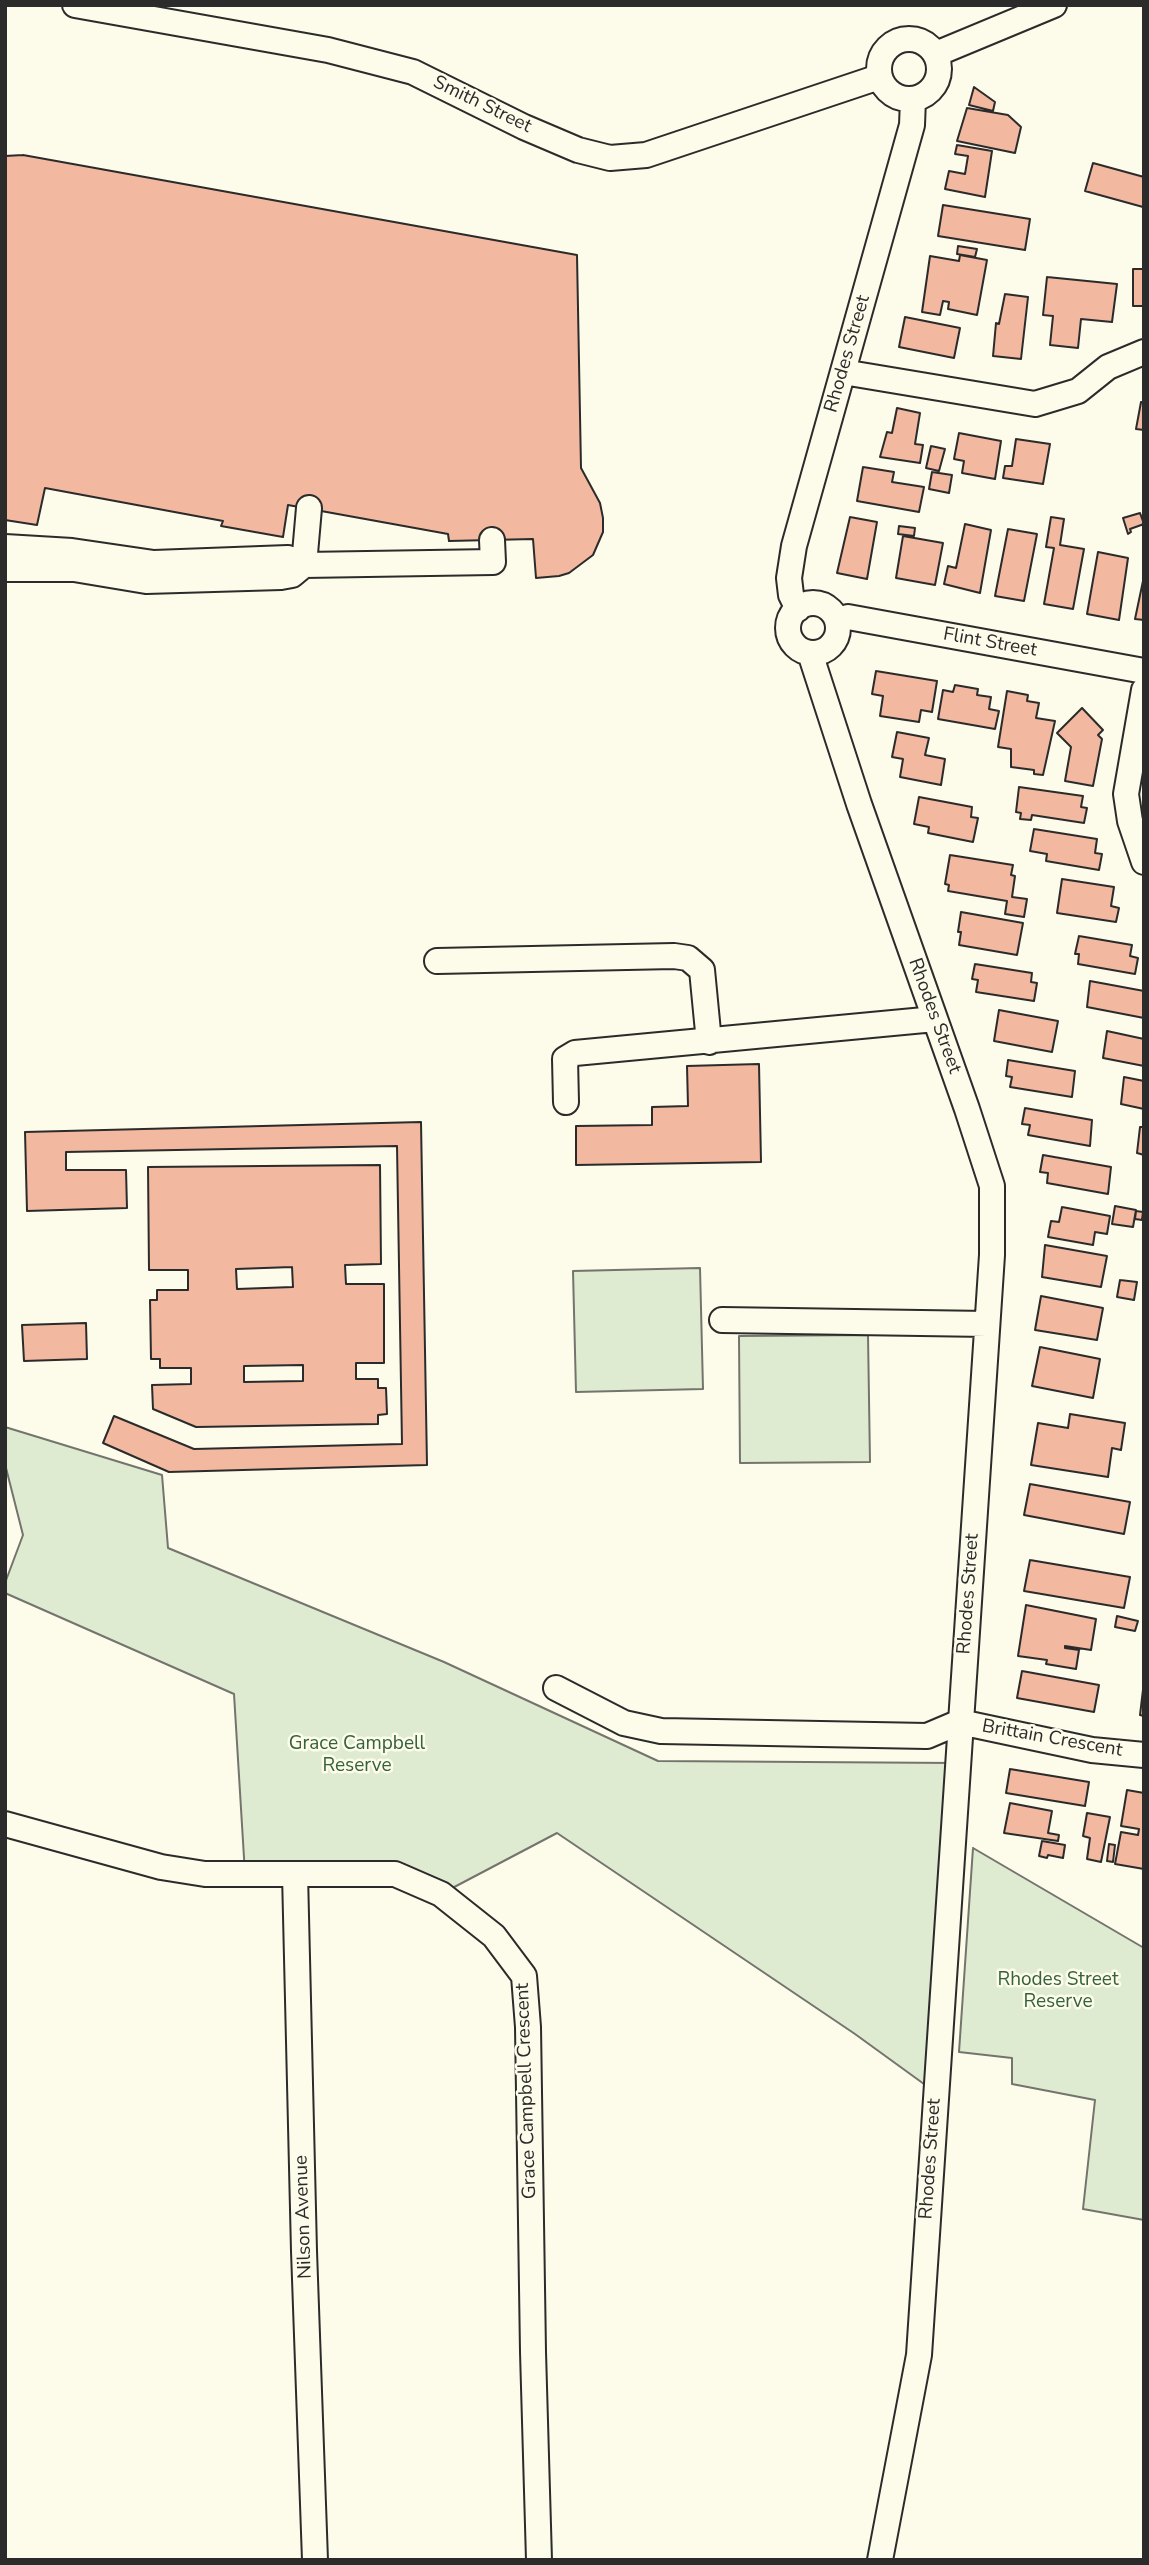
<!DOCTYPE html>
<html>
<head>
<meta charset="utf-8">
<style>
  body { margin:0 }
  #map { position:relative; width:1149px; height:2565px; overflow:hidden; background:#fdfbea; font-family:"Nunito Sans",sans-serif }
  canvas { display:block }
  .frame { position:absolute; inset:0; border:7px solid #2b2b2b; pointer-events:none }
</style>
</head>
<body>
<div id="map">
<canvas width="1149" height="2565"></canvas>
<div class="frame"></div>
</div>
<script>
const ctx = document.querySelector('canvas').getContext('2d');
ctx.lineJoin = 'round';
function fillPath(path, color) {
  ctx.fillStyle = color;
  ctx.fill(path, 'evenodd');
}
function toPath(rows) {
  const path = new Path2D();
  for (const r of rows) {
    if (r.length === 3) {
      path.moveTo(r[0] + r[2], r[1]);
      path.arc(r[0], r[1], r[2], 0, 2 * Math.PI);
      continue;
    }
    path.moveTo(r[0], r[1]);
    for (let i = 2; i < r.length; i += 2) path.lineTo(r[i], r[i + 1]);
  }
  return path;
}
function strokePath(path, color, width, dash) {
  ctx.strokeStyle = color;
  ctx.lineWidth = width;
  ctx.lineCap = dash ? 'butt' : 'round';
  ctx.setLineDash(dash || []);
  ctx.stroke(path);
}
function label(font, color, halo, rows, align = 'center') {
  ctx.font = font + ' "Nunito Sans",sans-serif';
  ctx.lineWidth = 5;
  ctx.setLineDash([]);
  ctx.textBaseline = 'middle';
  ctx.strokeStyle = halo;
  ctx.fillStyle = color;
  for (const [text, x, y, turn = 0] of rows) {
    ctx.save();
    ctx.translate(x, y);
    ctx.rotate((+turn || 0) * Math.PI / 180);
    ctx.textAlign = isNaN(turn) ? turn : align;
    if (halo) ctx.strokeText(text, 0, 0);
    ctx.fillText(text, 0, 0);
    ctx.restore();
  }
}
const green = toPath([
  [700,1268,703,1389,576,1392,573,1271,700,1268],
  [868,1335,870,1462,740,1463,739,1336,868,1335],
  [5,1427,162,1475,168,1548,444,1662,658,1761,956,1763,935,2092,855,2034,557,1833,441,1894,395,1874,245,1874,234,1694,5,1593,5,1583,23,1535,5,1464,5,1427],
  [973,1848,1144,1948,1144,2220,1083,2209,1095,2100,1012,2084,1012,2058,959,2052,973,1848]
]);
fillPath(green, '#deebd1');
strokePath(green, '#74746e', 2);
const building = toPath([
  [974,87,995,102,993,111,969,105,974,87],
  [967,108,1008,115,1021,127,1015,153,957,141,967,108],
  [957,145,992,151,985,197,945,189,949,171,965,174,968,156,955,154,957,145],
  [23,155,577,255,581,468,600,503,603,518,603,532,593,555,569,573,559,576,536,578,533,539,449,541,448,534,288,505,283,537,221,526,223,521,45,488,37,525,5,520,5,156,23,155],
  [1093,163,1144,177,1143,207,1085,191,1093,163],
  [943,205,1030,219,1025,250,938,236,943,205],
  [958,246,977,249,975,257,957,254,958,246],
  [960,255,987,260,977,315,948,309,949,302,943,301,940,315,922,312,930,256,959,261,960,255],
  [1133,269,1144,269,1144,306,1133,306,1133,269],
  [1047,277,1117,284,1112,322,1081,319,1078,348,1050,345,1053,316,1043,315,1047,277],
  [1005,294,1028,297,1021,359,993,356,996,323,999,324,1005,294],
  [905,317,960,328,954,358,899,347,905,317],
  [1141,402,1144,403,1144,430,1136,429,1141,402],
  [897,408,920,413,915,444,923,445,920,463,880,457,887,432,892,433,897,408],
  [959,433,1001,441,995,479,962,473,964,461,954,459,959,433],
  [1016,439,1050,444,1043,484,1003,478,1005,466,1012,466,1016,439],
  [931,446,945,449,939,471,926,468,931,446],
  [863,467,894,472,892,482,924,487,919,512,857,501,863,467],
  [932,472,952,475,949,493,929,489,932,472],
  [1140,513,1144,524,1130,529,1131,532,1128,534,1123,518,1140,513],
  [850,517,877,522,867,579,837,573,850,517],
  [1051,517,1064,519,1060,545,1084,549,1073,609,1044,604,1054,548,1046,547,1051,517],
  [965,524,991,530,980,593,944,584,948,566,956,568,965,524],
  [899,526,915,528,914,536,898,534,899,526],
  [1008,529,1037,534,1024,601,995,596,1008,529],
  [903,536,943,543,935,585,896,578,903,536],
  [1098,552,1128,558,1119,620,1087,614,1098,552],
  [1143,581,1144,581,1144,620,1135,619,1143,581],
  [876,671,937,681,932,712,921,710,919,722,880,716,883,696,872,694,876,671],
  [955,685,978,689,977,695,991,697,989,709,999,711,995,729,938,719,943,690,953,692,955,685],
  [1007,691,1028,695,1027,701,1039,703,1036,718,1055,721,1043,775,1034,774,1034,770,1011,767,1011,749,998,747,1007,691],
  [1082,708,1103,730,1098,735,1102,739,1093,786,1065,781,1071,747,1057,733,1082,708],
  [897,732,929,738,925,755,945,759,941,785,900,777,903,759,892,757,897,732],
  [1019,787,1083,796,1081,807,1087,808,1084,823,1032,815,1031,820,1020,819,1021,813,1016,812,1019,787],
  [919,797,972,807,971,817,978,818,973,842,928,833,929,827,914,824,919,797],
  [1034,829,1097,839,1095,853,1102,854,1099,870,1046,861,1047,854,1030,851,1034,829],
  [950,855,1013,865,1011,875,1015,876,1012,897,1027,899,1024,917,1005,914,1007,901,948,891,949,885,945,884,950,855],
  [1062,879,1114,887,1111,906,1119,908,1116,922,1057,913,1062,879],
  [961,912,1023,923,1017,955,959,945,961,932,958,932,961,912],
  [1079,936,1132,945,1130,956,1138,958,1135,974,1078,964,1079,954,1075,954,1079,936],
  [975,964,1032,973,1031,982,1037,983,1034,1001,976,992,978,980,972,979,975,964],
  [1090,981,1144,991,1144,1018,1087,1007,1090,981],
  [999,1010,1058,1021,1052,1052,994,1041,999,1010],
  [1107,1031,1144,1039,1144,1066,1103,1058,1107,1031],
  [1008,1060,1075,1071,1072,1097,1010,1087,1012,1077,1006,1076,1008,1060],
  [759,1064,761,1162,576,1165,576,1126,652,1125,652,1107,688,1106,687,1066,759,1064],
  [1124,1077,1144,1081,1144,1109,1121,1104,1124,1077],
  [1025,1108,1092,1120,1090,1146,1028,1135,1030,1125,1022,1124,1025,1108],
  [421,1122,427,1465,169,1472,103,1443,114,1416,194,1449,402,1444,397,1146,66,1152,66,1170,126,1170,127,1208,27,1211,25,1132,421,1122],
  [1140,1127,1144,1127,1144,1155,1137,1153,1140,1127],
  [1043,1155,1111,1167,1108,1194,1047,1183,1048,1173,1040,1172,1043,1155],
  [380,1165,381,1264,345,1265,346,1284,384,1284,384,1363,356,1363,356,1379,378,1379,378,1388,386,1388,387,1414,378,1415,378,1424,196,1427,153,1409,152,1385,191,1384,191,1368,160,1368,160,1359,151,1359,150,1300,157,1300,157,1290,188,1290,188,1270,149,1270,148,1167,380,1165],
  [292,1267,293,1287,237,1289,236,1269,292,1267],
  [303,1365,303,1381,244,1382,244,1366,303,1365],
  [1115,1206,1136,1210,1133,1227,1112,1224,1115,1206],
  [1062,1207,1110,1216,1107,1234,1095,1232,1093,1245,1048,1237,1051,1221,1059,1222,1062,1207],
  [1136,1211,1143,1212,1142,1220,1135,1219,1136,1211],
  [1045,1245,1107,1256,1101,1287,1042,1277,1045,1245],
  [1120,1280,1137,1282,1134,1300,1117,1297,1120,1280],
  [1041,1296,1103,1308,1097,1340,1035,1330,1041,1296],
  [86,1323,87,1359,24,1361,22,1325,86,1323],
  [1040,1347,1100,1359,1093,1398,1032,1386,1040,1347],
  [1070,1414,1125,1423,1121,1450,1112,1448,1108,1477,1031,1465,1038,1423,1068,1428,1070,1414],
  [1030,1484,1130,1502,1124,1534,1024,1515,1030,1484],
  [1030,1560,1130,1577,1124,1608,1024,1591,1030,1560],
  [1026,1605,1096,1619,1091,1650,1065,1646,1065,1648,1079,1650,1076,1669,1046,1664,1047,1660,1018,1656,1026,1605],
  [1117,1616,1138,1621,1135,1631,1115,1627,1117,1616],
  [1022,1671,1099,1685,1094,1712,1017,1698,1022,1671],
  [1144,1681,1144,1716,1140,1715,1144,1681],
  [1010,1769,1089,1782,1085,1806,1006,1793,1010,1769],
  [1127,1790,1144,1793,1144,1869,1115,1864,1121,1832,1138,1835,1139,1829,1121,1826,1127,1790],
  [1010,1803,1052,1811,1048,1833,1059,1835,1058,1841,1004,1833,1010,1803],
  [1087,1813,1110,1817,1101,1862,1087,1859,1090,1838,1083,1836,1087,1813],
  [1042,1841,1065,1845,1063,1858,1048,1855,1047,1858,1039,1856,1042,1841],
  [1109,1844,1115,1845,1113,1862,1107,1861,1109,1844]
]);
fillPath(building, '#f2b8a0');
strokePath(building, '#2b2b2b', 2);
const minor = toPath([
  [75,5,328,50,413,72,524,127,578,150,610,158,646,155,879,77],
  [909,69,30],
  [936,54,1054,5],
  [843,372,1035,404,1078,391,1108,367,1144,352],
  [5,547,72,551,154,563,288,558,304,565,493,562,492,540],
  [5,569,74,569,146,581,281,577,292,575,304,565,309,508],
  [813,628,25],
  [798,609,791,595,789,578,794,546,912,125,913,99],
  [837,621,848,617,1144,671],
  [810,653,859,804,967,1109,992,1186,992,1255,919,2355,880,2560],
  [1144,690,1126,794,1130,821,1144,862],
  [437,961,674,956,688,958,702,970,709,1042],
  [566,1102,565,1059,575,1053,935,1019],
  [722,1320,987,1324],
  [556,1688,624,1723,661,1731,927,1736,960,1722,1092,1750,1144,1755],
  [5,1824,161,1867,205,1874,395,1874,441,1894,494,1936,524,1976,528,2027,533,2352,539,2560],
  [295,1874,304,2251,315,2560]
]);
strokePath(minor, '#2b2b2b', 28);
strokePath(minor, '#fdfbea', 24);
label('19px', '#2b2b2b', '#fdfbea', [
  ["Smith Street",482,105,26],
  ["Rhodes Street",848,354,-74],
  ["Flint Street",990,643,10],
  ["Rhodes Street",934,1016,70],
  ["Rhodes Street",969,1594,-86],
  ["Brittain Crescent",1052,1739,10],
  ["Grace Campbell Crescent",527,2091,-92],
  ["Rhodes Street",931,2159,-86],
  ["Nilson Avenue",304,2217,-92]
]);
label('19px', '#34623c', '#fdfbea', [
  ["Grace Campbell",357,1744],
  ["Reserve",357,1766],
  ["Rhodes Street",1058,1980],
  ["Reserve",1058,2002]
]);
</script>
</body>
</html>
